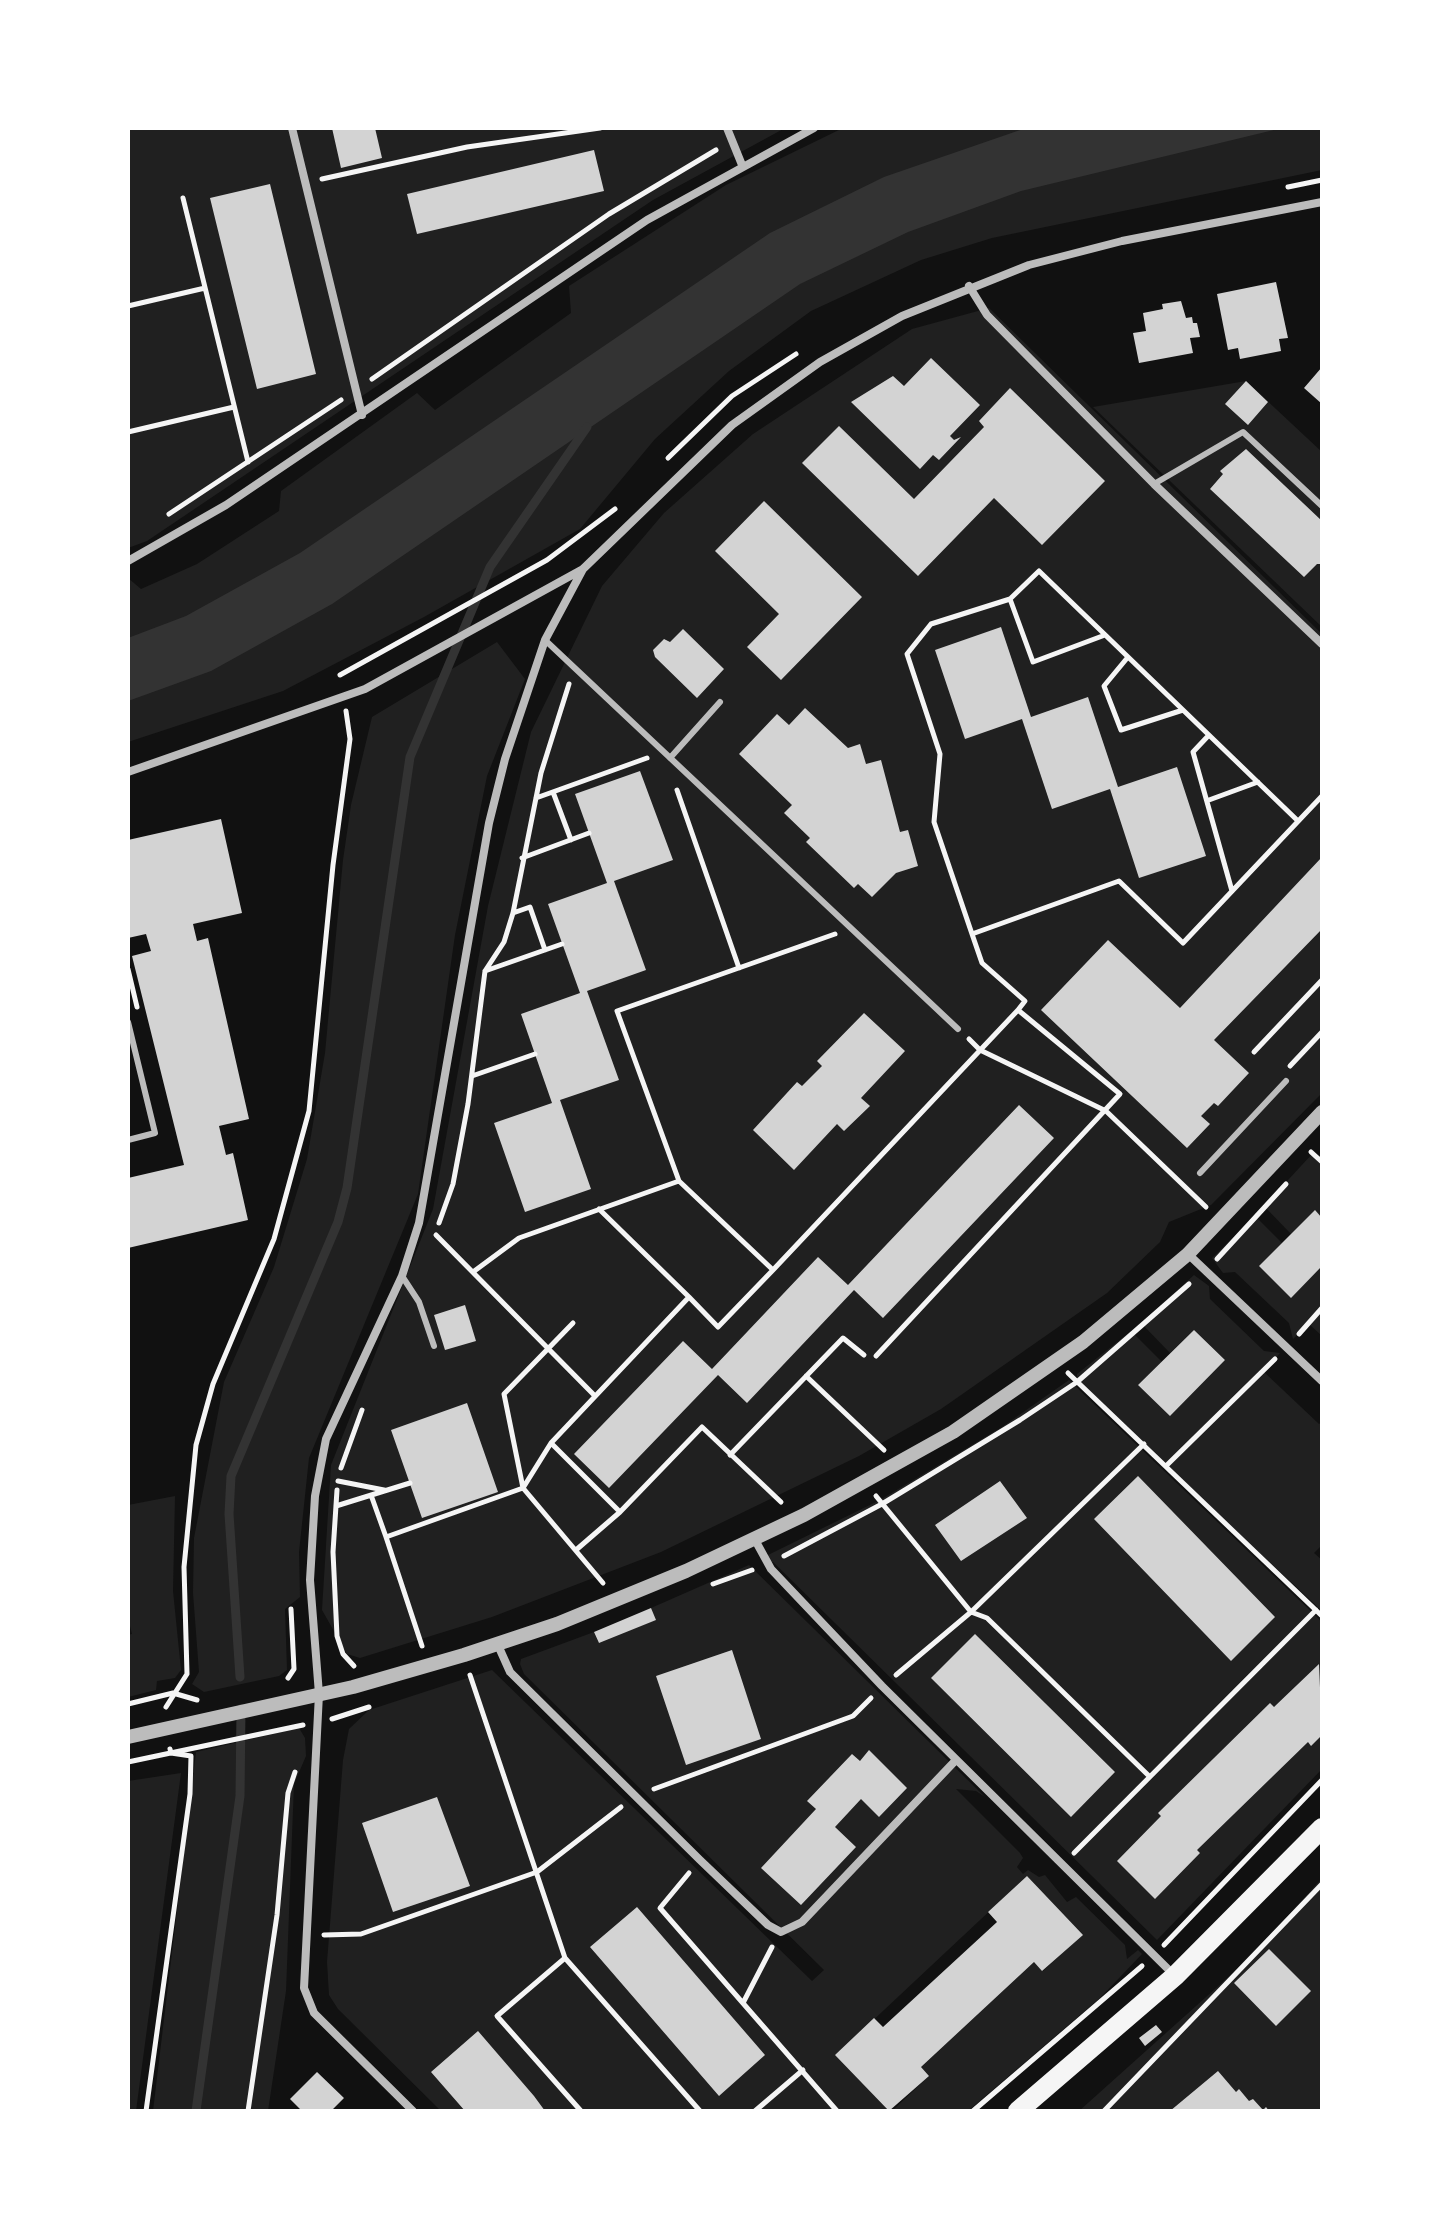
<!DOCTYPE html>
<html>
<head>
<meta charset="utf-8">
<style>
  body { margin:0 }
  #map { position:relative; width:1450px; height:2239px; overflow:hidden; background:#111; font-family:"Sofia Sans Condensed",sans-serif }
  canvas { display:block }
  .frame { position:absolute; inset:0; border:130px solid #fff; pointer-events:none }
</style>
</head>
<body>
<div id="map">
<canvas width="1450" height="2239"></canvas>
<div class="frame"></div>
</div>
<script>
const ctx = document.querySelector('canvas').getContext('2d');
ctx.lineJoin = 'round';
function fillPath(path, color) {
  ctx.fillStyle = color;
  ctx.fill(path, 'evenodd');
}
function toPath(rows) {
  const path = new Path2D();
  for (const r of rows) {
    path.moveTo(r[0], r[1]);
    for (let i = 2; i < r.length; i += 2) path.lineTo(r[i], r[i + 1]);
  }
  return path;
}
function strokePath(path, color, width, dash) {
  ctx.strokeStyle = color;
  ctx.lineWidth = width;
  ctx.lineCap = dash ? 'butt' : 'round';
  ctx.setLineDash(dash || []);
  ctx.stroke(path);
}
fillPath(toPath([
  [128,128,785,128,653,200,147,541,128,548],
  [843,128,1322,128,1322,170,992,238,921,260,811,311,729,371,655,439,580,529,424,617,283,691,128,742,128,578,141,589,197,564,279,511,281,491,417,393,435,410,571,313,569,286,726,185],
  [989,308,1322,634,1322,1093,1211,1205,1169,1222,1160,1242,1107,1293,941,1409,859,1456,661,1552,492,1617,360,1658,347,1654,322,1610,331,1465,433,1209,488,906,531,732,602,586,664,513,753,434,912,329],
  [1246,381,1322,452,1322,627,1093,407],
  [497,642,525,679,487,776,455,935,418,1194,309,1458,299,1552,300,1597,285,1609,287,1670,279,1676,204,1692,192,1684,199,1672,193,1593,194,1538,224,1382,274,1267,307,1159,325,1053,343,860,351,805,372,717],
  [1313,1153,1322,1161,1322,1218,1314,1211,1291,1234,1264,1206],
  [1255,1216,1282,1243,1259,1266,1290,1297,1322,1266,1322,1336,1309,1324,1293,1339,1289,1323,1235,1272,1223,1273,1212,1258],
  [1194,1275,1209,1286,1210,1299,1264,1351,1280,1353,1264,1372,1319,1424,1322,1422,1322,1545,1314,1553,1322,1560,1322,1611,1077,1382,1077,1374,1131,1331,1162,1362,1138,1385,1170,1415,1225,1360,1194,1330,1170,1353,1141,1323],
  [1069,1380,1322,1622,1322,1769,1157,1940,773,1562,768,1564,768,1555,880,1500,1002,1427],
  [175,1496,173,1591,181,1670,175,1678,157,1681,156,1690,128,1697,128,1635,132,1634,128,1618,128,1505],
  [749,1565,985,1797,976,1791,956,1789,1020,1853,1023,1858,1017,1867,1023,1874,1028,1870,1039,1877,1045,1875,1067,1902,1076,1897,1125,1945,1127,1959,1138,1950,1142,1954,1100,1998,968,2111,892,2111,929,2076,921,2067,1034,1962,1043,1971,1082,1935,1027,1876,836,2055,889,2111,441,2111,338,2009,329,1995,327,1962,343,1760,349,1729,369,1710,492,1670,812,1981,824,1970,524,1674,520,1664,521,1659,594,1632,599,1643,655,1620,651,1608],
  [299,1728,305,1738,306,1756,294,1784,286,1991,268,2111,153,2111,196,1752],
  [181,1773,136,2111,128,2111,128,1781],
  [1322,1878,1322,2107,1317,2111,1079,2111,1254,1954]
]), '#202020');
fillPath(toPath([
  [1026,128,1282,128,1021,191,908,232,800,284,332,604,211,671,128,701,128,638,186,616,300,553,770,233,884,177]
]), '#333');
strokePath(toPath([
  [240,1677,229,1514,231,1476,338,1222,347,1188,410,757,490,567,587,427],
  [196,2111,240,1796,241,1709]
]), '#333', 9);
fillPath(toPath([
  [332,128,375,128,382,158,341,168],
  [594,150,604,191,417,234,407,194],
  [270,184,316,374,257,389,210,198],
  [1276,282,1288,338,1279,339,1281,351,1240,359,1238,348,1228,350,1217,294],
  [1181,301,1186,318,1192,317,1193,323,1197,323,1200,337,1190,338,1193,353,1139,363,1133,333,1146,331,1143,313,1163,309,1162,304],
  [931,358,980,405,950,436,954,440,961,437,939,460,933,455,920,469,851,402,893,376,904,386],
  [1322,367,1322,404,1304,388],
  [1246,381,1268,402,1248,425,1225,404],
  [1010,388,1105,481,1042,545,994,498,918,576,802,463,839,426,914,499,984,427,979,421],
  [1246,449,1322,521,1322,564,1317,564,1304,577,1210,489,1223,474,1220,471],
  [764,501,862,597,781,680,747,647,779,614,715,551],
  [1001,627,1031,717,1088,697,1118,787,1177,767,1206,856,1139,878,1110,789,1052,809,1022,719,965,739,935,650],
  [683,629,724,669,697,698,655,657,653,650,664,639,670,642],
  [805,708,848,748,860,744,866,764,881,760,900,832,908,830,918,866,896,873,872,897,858,884,854,888,806,842,810,838,784,813,792,805,739,754,777,714,789,725],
  [640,771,673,860,614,881,646,970,587,991,619,1080,560,1100,591,1189,525,1212,494,1123,552,1103,521,1014,580,993,548,904,607,883,575,794],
  [221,819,242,913,193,924,197,941,208,938,249,1119,219,1126,226,1155,233,1153,248,1220,128,1248,128,1178,184,1165,132,956,151,951,146,934,128,938,128,840],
  [1322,857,1322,929,1214,1040,1249,1073,1218,1106,1214,1103,1201,1116,1210,1124,1187,1148,1041,1010,1108,940,1180,1008],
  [864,1013,905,1051,861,1098,870,1106,844,1131,837,1124,794,1170,753,1130,797,1082,802,1086,822,1066,817,1061],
  [1019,1105,1054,1138,883,1318,854,1290,747,1403,718,1375,609,1488,574,1454,683,1341,712,1369,818,1257,848,1285],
  [1315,1210,1322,1218,1322,1266,1291,1298,1259,1266],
  [465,1305,476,1341,445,1350,434,1315],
  [1194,1330,1225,1360,1170,1416,1138,1385],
  [467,1403,498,1492,422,1518,391,1430],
  [1138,1476,1275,1617,1231,1661,1094,1519],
  [1000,1481,1027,1518,961,1561,935,1525],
  [651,1608,656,1620,599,1643,594,1632],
  [975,1634,1115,1772,1071,1817,931,1678],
  [732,1650,761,1739,686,1765,656,1676],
  [1319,1664,1322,1735,1311,1746,1308,1742,1197,1850,1200,1853,1155,1899,1117,1861,1161,1816,1158,1813,1270,1703,1274,1707],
  [869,1750,907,1788,879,1817,861,1799,835,1827,856,1847,801,1905,761,1868,816,1809,807,1801,852,1754,860,1761],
  [437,1797,470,1886,393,1912,362,1823],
  [1027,1876,1083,1935,1042,1971,1034,1962,921,2067,929,2076,889,2111,835,2055,874,2018,883,2027,997,1922,988,1912],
  [637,1907,765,2055,719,2096,590,1947],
  [1269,1949,1311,1991,1276,2026,1234,1983],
  [1156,2025,1162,2032,1145,2046,1139,2038],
  [478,2031,534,2096,545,2111,465,2111,431,2072],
  [1218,2071,1236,2092,1239,2089,1249,2101,1253,2099,1263,2110,1266,2107,1269,2111,1170,2111],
  [317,2072,344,2098,331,2111,302,2111,290,2099]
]), '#d3d3d3');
strokePath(toPath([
  [322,179,467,147,600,128],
  [1288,187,1322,180],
  [183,198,248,462],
  [128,306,205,288],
  [372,379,609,214,716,150],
  [128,432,234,407],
  [668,458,732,396,796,354],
  [169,514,341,400],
  [1105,635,1033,662,1010,599,1039,571,1298,821],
  [1128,657,1104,686,1121,730,1183,710],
  [340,675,547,560,615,509],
  [1209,735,1193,752,1232,891],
  [677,790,739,968],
  [553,792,571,840],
  [536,798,647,758],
  [1209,800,1258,782],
  [522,858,589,833],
  [513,913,530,907,545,950],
  [972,934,934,822,940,754,907,654,931,624,1010,599],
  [128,969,137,1007],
  [485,971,562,944],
  [1018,1010,1025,1001,982,963,972,934,1119,881,1183,943,1322,796],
  [969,1039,980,1050,1106,1111,1206,1207],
  [1254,1052,1322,980],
  [1290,1066,1322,1032],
  [472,1076,535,1054],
  [1311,1152,1322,1162],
  [679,1181,773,1270,1018,1010,1120,1094,876,1356],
  [599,1209,689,1297],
  [439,1223,453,1184,468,1104,485,971,504,942,513,913,541,773,569,684],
  [436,1235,595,1396],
  [1217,1259,1286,1184],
  [473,1272,519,1238,679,1181,617,1011,835,934],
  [573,1323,504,1394,523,1488,603,1583],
  [1299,1334,1322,1308],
  [1068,1373,1322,1616],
  [806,1376,884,1450],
  [551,1443,620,1512],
  [730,1455,843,1338,864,1355],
  [1167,1465,1275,1359],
  [341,1468,362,1410],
  [338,1481,384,1490],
  [337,1490,333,1552,337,1636,343,1654,354,1666],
  [371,1495,386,1537,523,1488,551,1443,689,1297,718,1327,773,1270],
  [876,1496,971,1612,1144,1444],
  [336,1506,410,1483],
  [386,1537,422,1646],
  [576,1550,620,1512,702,1427,781,1502],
  [784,1556,882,1504,1020,1420,1077,1382,1189,1284],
  [713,1584,752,1570],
  [470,1675,565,1958,700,2111],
  [896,1675,971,1612,987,1618,1149,1776],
  [288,1678,294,1669,291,1609],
  [128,1704,173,1693,197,1700],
  [166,1707,187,1674,184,1567,196,1445,213,1384,274,1239,309,1111,333,865,350,739,346,711],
  [332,1719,369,1707],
  [128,1762,303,1725],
  [654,1789,853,1716,871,1698],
  [1074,1853,1316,1610],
  [689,1873,660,1908,837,2111],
  [324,1935,361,1934,537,1872,621,1807],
  [1164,1945,1322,1780],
  [565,1958,497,2016,581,2111],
  [743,2003,772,1947],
  [146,2111,190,1794,191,1756,171,1753,170,1749],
  [248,2111,277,1915,288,1793,295,1772],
  [755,2111,803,2070],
  [973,2111,1142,1966],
  [1104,2111,1322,1884]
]), '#f5f5f5', 5);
strokePath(toPath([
  [1154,484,1243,432,1322,506],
  [545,640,958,1029],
  [670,758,720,702],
  [128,1022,155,1133,128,1140],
  [1200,1173,1286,1081],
  [402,1276,419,1302,434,1346]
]), '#bcbcbc', 6);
strokePath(toPath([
  [292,128,362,415],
  [727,128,742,165],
  [969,286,987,315,1154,484,1322,644],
  [128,561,226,505,647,220,814,128],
  [128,772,365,689,583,569,732,425,820,362,902,316,1029,265,1122,241,1322,202],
  [1188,1254,1322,1381],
  [754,1538,771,1569,882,1686,1174,1975],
  [497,1643,510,1672,700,1860,768,1925,781,1932,802,1922,955,1761],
  [413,2111,314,2013,304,1988,319,1694,310,1580,315,1496,326,1439,402,1276,419,1223,489,823,505,759,545,640,583,569]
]), '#bcbcbc', 8);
strokePath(toPath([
  [128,1737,353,1687,464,1655,557,1624,686,1571,804,1515,953,1432,1083,1342,1188,1254,1322,1112]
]), '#bcbcbc', 14);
strokePath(toPath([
  [1018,2111,1175,1976,1322,1828]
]), '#f5f5f5', 20);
</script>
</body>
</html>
